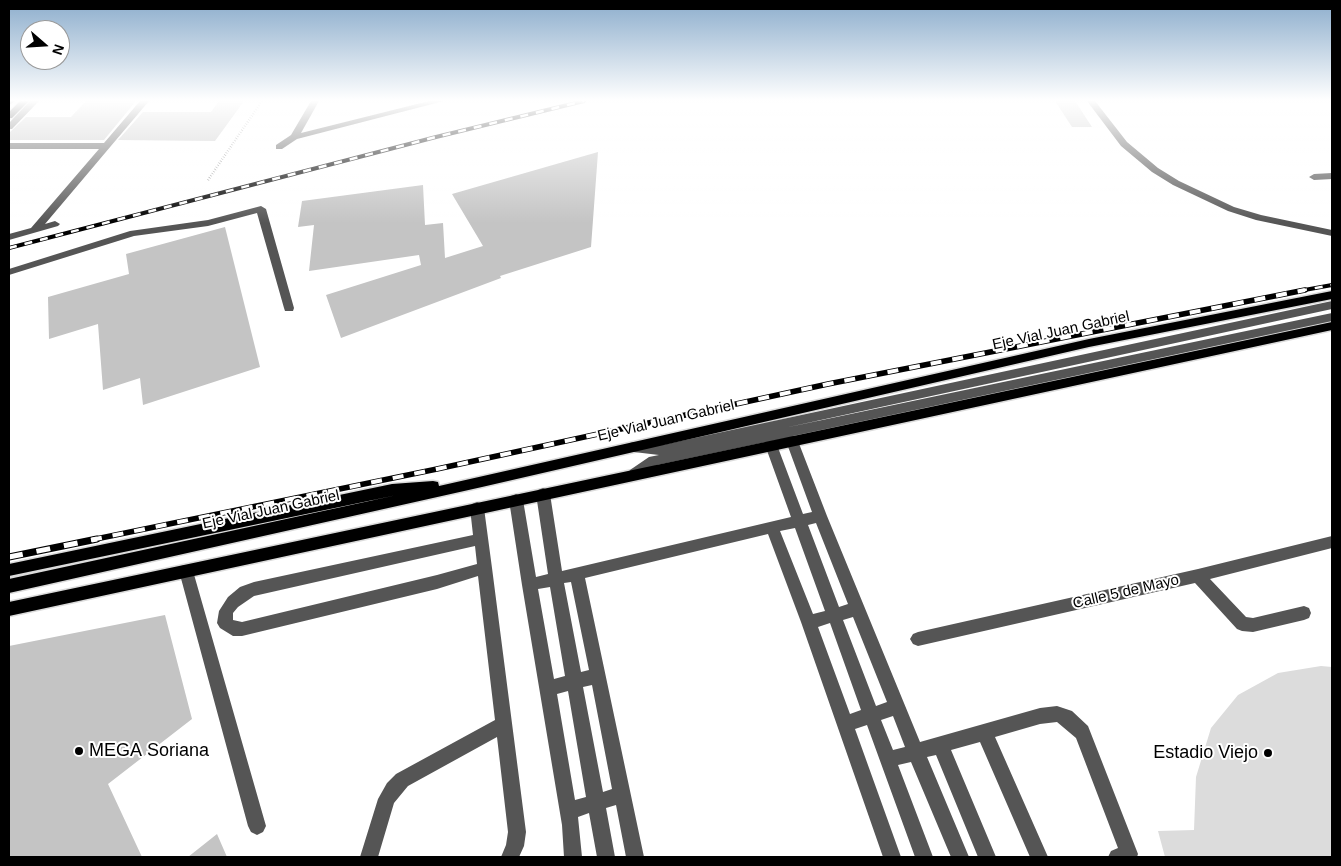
<!DOCTYPE html>
<html>
<head>
<meta charset="utf-8">
<style>
  body { margin:0 }
  #map { position:relative; width:1341px; height:866px; overflow:hidden; background:#fff; font-family:Helvetica,sans-serif }
  canvas { display:block }
  .frame { position:absolute; inset:0; border:10px solid #000; pointer-events:none }
  .north { position:absolute; left:20px; top:20px; width:50px; height:50px; box-sizing:border-box; background:#fff; border:1px solid #999; border-radius:50%; rotate:109deg; font-size:14px; font-weight:700; line-height:20px; text-align:center; color:#000 }
  .north::after { content:''; display:block; margin:auto; width:18px; height:22px; background:#000; clip-path:polygon(50% 0,100% 100%,50% 72%,0 100%) }
</style>
</head>
<body>
<div id="map">
<canvas width="1341" height="866"></canvas>
<div class="frame"></div>
<div class="north">N</div>
</div>
<script>
const ctx = document.querySelector('canvas').getContext('2d');
ctx.lineJoin = 'round';
function fillPath(path, color) {
  ctx.fillStyle = color;
  ctx.fill(path, 'evenodd');
}
function toPath(rows) {
  const path = new Path2D();
  for (const r of rows) {
    path.moveTo(r[0], r[1]);
    for (let i = 2; i < r.length; i += 2) path.lineTo(r[i], r[i + 1]);
  }
  return path;
}
function strokePath(path, color, width, dash) {
  ctx.strokeStyle = color;
  ctx.lineWidth = width;
  ctx.lineCap = dash ? 'butt' : 'round';
  ctx.setLineDash(dash || []);
  ctx.stroke(path);
}
function label(font, color, halo, rows, align = 'center') {
  ctx.font = font + ' Helvetica,sans-serif';
  ctx.lineWidth = 4;
  ctx.setLineDash([]);
  ctx.textBaseline = 'middle';
  ctx.strokeStyle = halo;
  ctx.fillStyle = color;
  for (const [text, x, y, turn = 0] of rows) {
    ctx.save();
    ctx.translate(x, y);
    ctx.rotate((+turn || 0) * Math.PI / 180);
    ctx.textAlign = isNaN(turn) ? turn : align;
    if (halo) ctx.strokeText(text, 0, 0);
    ctx.fillText(text, 0, 0);
    ctx.restore();
  }
}
fillPath(toPath([
  [1321,666,1332,667,1332,857,1165,857,1158,831,1194,830,1196,777,1211,728,1238,695,1278,673]
]), '#dcdcdc');
fillPath(toPath([
  [86,101,136,101,104,140,9,140,9,133,26,117,71,117],
  [219,101,244,101,215,141,118,140,143,112,211,112],
  [1055,101,1075,101,1092,127,1072,127],
  [598,152,591,247,500,276,501,278,341,338,326,295,421,265,419,255,309,271,314,225,298,227,302,201,423,185,425,225,443,223,445,258,483,246,452,194],
  [225,227,260,367,143,405,140,378,103,390,98,324,49,339,48,297,129,274,126,254],
  [165,615,192,719,108,784,142,857,9,857,9,646],
  [217,834,227,857,188,857]
]), '#c4c4c4');
const major = toPath([
  [9,101,15,101,9,105,9,101],
  [20,101,29,101,12,118,9,118,9,112,20,101],
  [1332,291,1332,299,1089,347,482,487,9,593,9,579,397,495,9,576,9,564,392,484,433,481,438,482,439,486,1089,339,1332,291],
  [1332,322,1332,330,9,616,9,602,1332,322]
]);
strokePath(major, '#dbdbdb', 3);
strokePath(toPath([
  [208,180,262,101]
]), '#777', 2.5, [0.5, 2]);
fillPath(toPath([
  [30,101,39,101,12,129,9,129,9,123,30,101],
  [140,101,149,101,45,224,55,221,60,224,58,226,9,240,9,234,31,228,99,149,9,149,9,143,104,143,140,101],
  [311,101,319,101,301,133,429,101,444,101,297,139,282,149,276,149,276,145,291,135,311,101],
  [1087,101,1095,101,1127,142,1158,168,1179,181,1234,207,1261,215,1332,230,1332,236,1256,220,1228,211,1173,185,1152,172,1121,146,1087,101],
  [1332,173,1332,179,1314,180,1309,177,1314,174,1332,173],
  [261,206,266,209,294,308,293,311,285,311,284,308,257,213,208,226,134,236,9,275,9,269,130,231,208,220,261,206],
  [1332,301,1332,309,784,428,1332,313,1332,321,793,436,798,441,827,516,920,742,1040,708,1057,706,1072,711,1088,726,1138,854,1137,857,1108,857,1111,851,1118,848,1076,738,1057,722,1040,724,995,737,1048,857,1030,857,980,742,951,750,996,857,978,857,936,755,927,757,969,857,951,857,911,762,898,765,933,857,915,857,867,725,855,729,901,857,883,857,801,622,768,534,585,578,644,857,626,857,616,805,606,808,615,857,597,857,589,813,578,817,582,857,564,857,562,825,522,585,509,500,511,496,516,494,521,496,523,500,536,577,548,574,536,494,538,490,543,488,548,490,550,494,562,571,791,517,765,445,766,442,657,465,635,479,630,478,628,474,630,470,649,457,659,455,634,452,630,451,628,447,630,443,634,442,662,445,1332,301],
  [787,438,786,441,812,512,803,514,777,445,773,441,787,438],
  [816,523,848,604,839,607,808,525,816,523],
  [795,528,825,611,813,614,780,531,795,528],
  [571,582,589,670,581,672,564,583,571,582],
  [550,587,565,676,554,679,538,589,550,587],
  [853,617,887,702,876,706,843,620,853,617],
  [830,623,861,710,850,714,818,627,830,623],
  [592,685,612,789,603,792,583,687,592,685],
  [568,691,586,797,575,800,557,694,568,691],
  [893,716,905,747,893,750,881,720,893,716],
  [477,502,482,504,484,508,492,568,526,832,524,846,519,857,501,857,506,845,508,832,497,737,408,786,394,803,378,857,360,857,378,799,387,783,396,774,495,720,478,576,437,589,242,636,233,636,220,628,217,623,219,611,228,597,240,587,254,582,473,535,470,508,472,504,477,502],
  [475,546,477,564,437,575,242,622,233,620,233,613,238,607,254,596,475,546],
  [1332,536,1332,548,1210,579,1246,617,1253,618,1304,606,1309,608,1311,613,1309,618,1304,620,1253,632,1242,631,1237,629,1195,583,918,646,913,644,910,639,913,634,918,632,1198,569,1332,536],
  [186,565,191,566,193,571,266,826,263,832,257,835,251,832,248,826,179,571,181,566,186,565]
]), '#555');
fillPath(major, '#000');
const railFar2 = toPath([
  [9,248,436,137,584,101],
  [1299,291,1332,285]
]);
const railFar1 = toPath([
  [91,540,437,469,828,384,1305,290]
]);
const rail = toPath([
  [9,557,97,539]
]);
strokePath(railFar2, '#000', 4);
strokePath(railFar1, '#000', 5.5);
strokePath(rail, '#000', 7);
strokePath(railFar2, '#fff', 2.5, [8]);
strokePath(railFar1, '#fff', 4, [11]);
strokePath(rail, '#fff', 5, [14]);
const sky = ctx.createLinearGradient(0, 0, 0, 223);
sky.addColorStop(0, '#8cadcc');
sky.addColorStop(0.45, '#fff');
sky.addColorStop(1, '#ffffff00');
ctx.fillStyle = sky;
ctx.fillRect(0, 0, 1341, 223);
for (const [x, y, r, color] of [
  [79,751,5,"#000"],
  [1268,753,5,"#000"]
]) {
  const dot = new Path2D();
  dot.arc(x, y, r, 0, 2 * Math.PI);
  ctx.fillStyle = color;
  ctx.fill(dot);
  strokePath(dot, '#fff', 2);
}
label('15px', '#000', '#fff', [
  ["Eje Vial Juan Gabriel",1061,331,-12],
  ["Eje Vial Juan Gabriel",666,421,-13],
  ["Eje Vial Juan Gabriel",271,510,-12],
  ["Calle 5 de Mayo",1126,592,-13]
]);
label('18px', '#000', '#fff', [
  ["MEGA Soriana",89,751],
  ["Estadio Viejo",1258,753,"right"]
], 'left');
</script>
</body>
</html>
